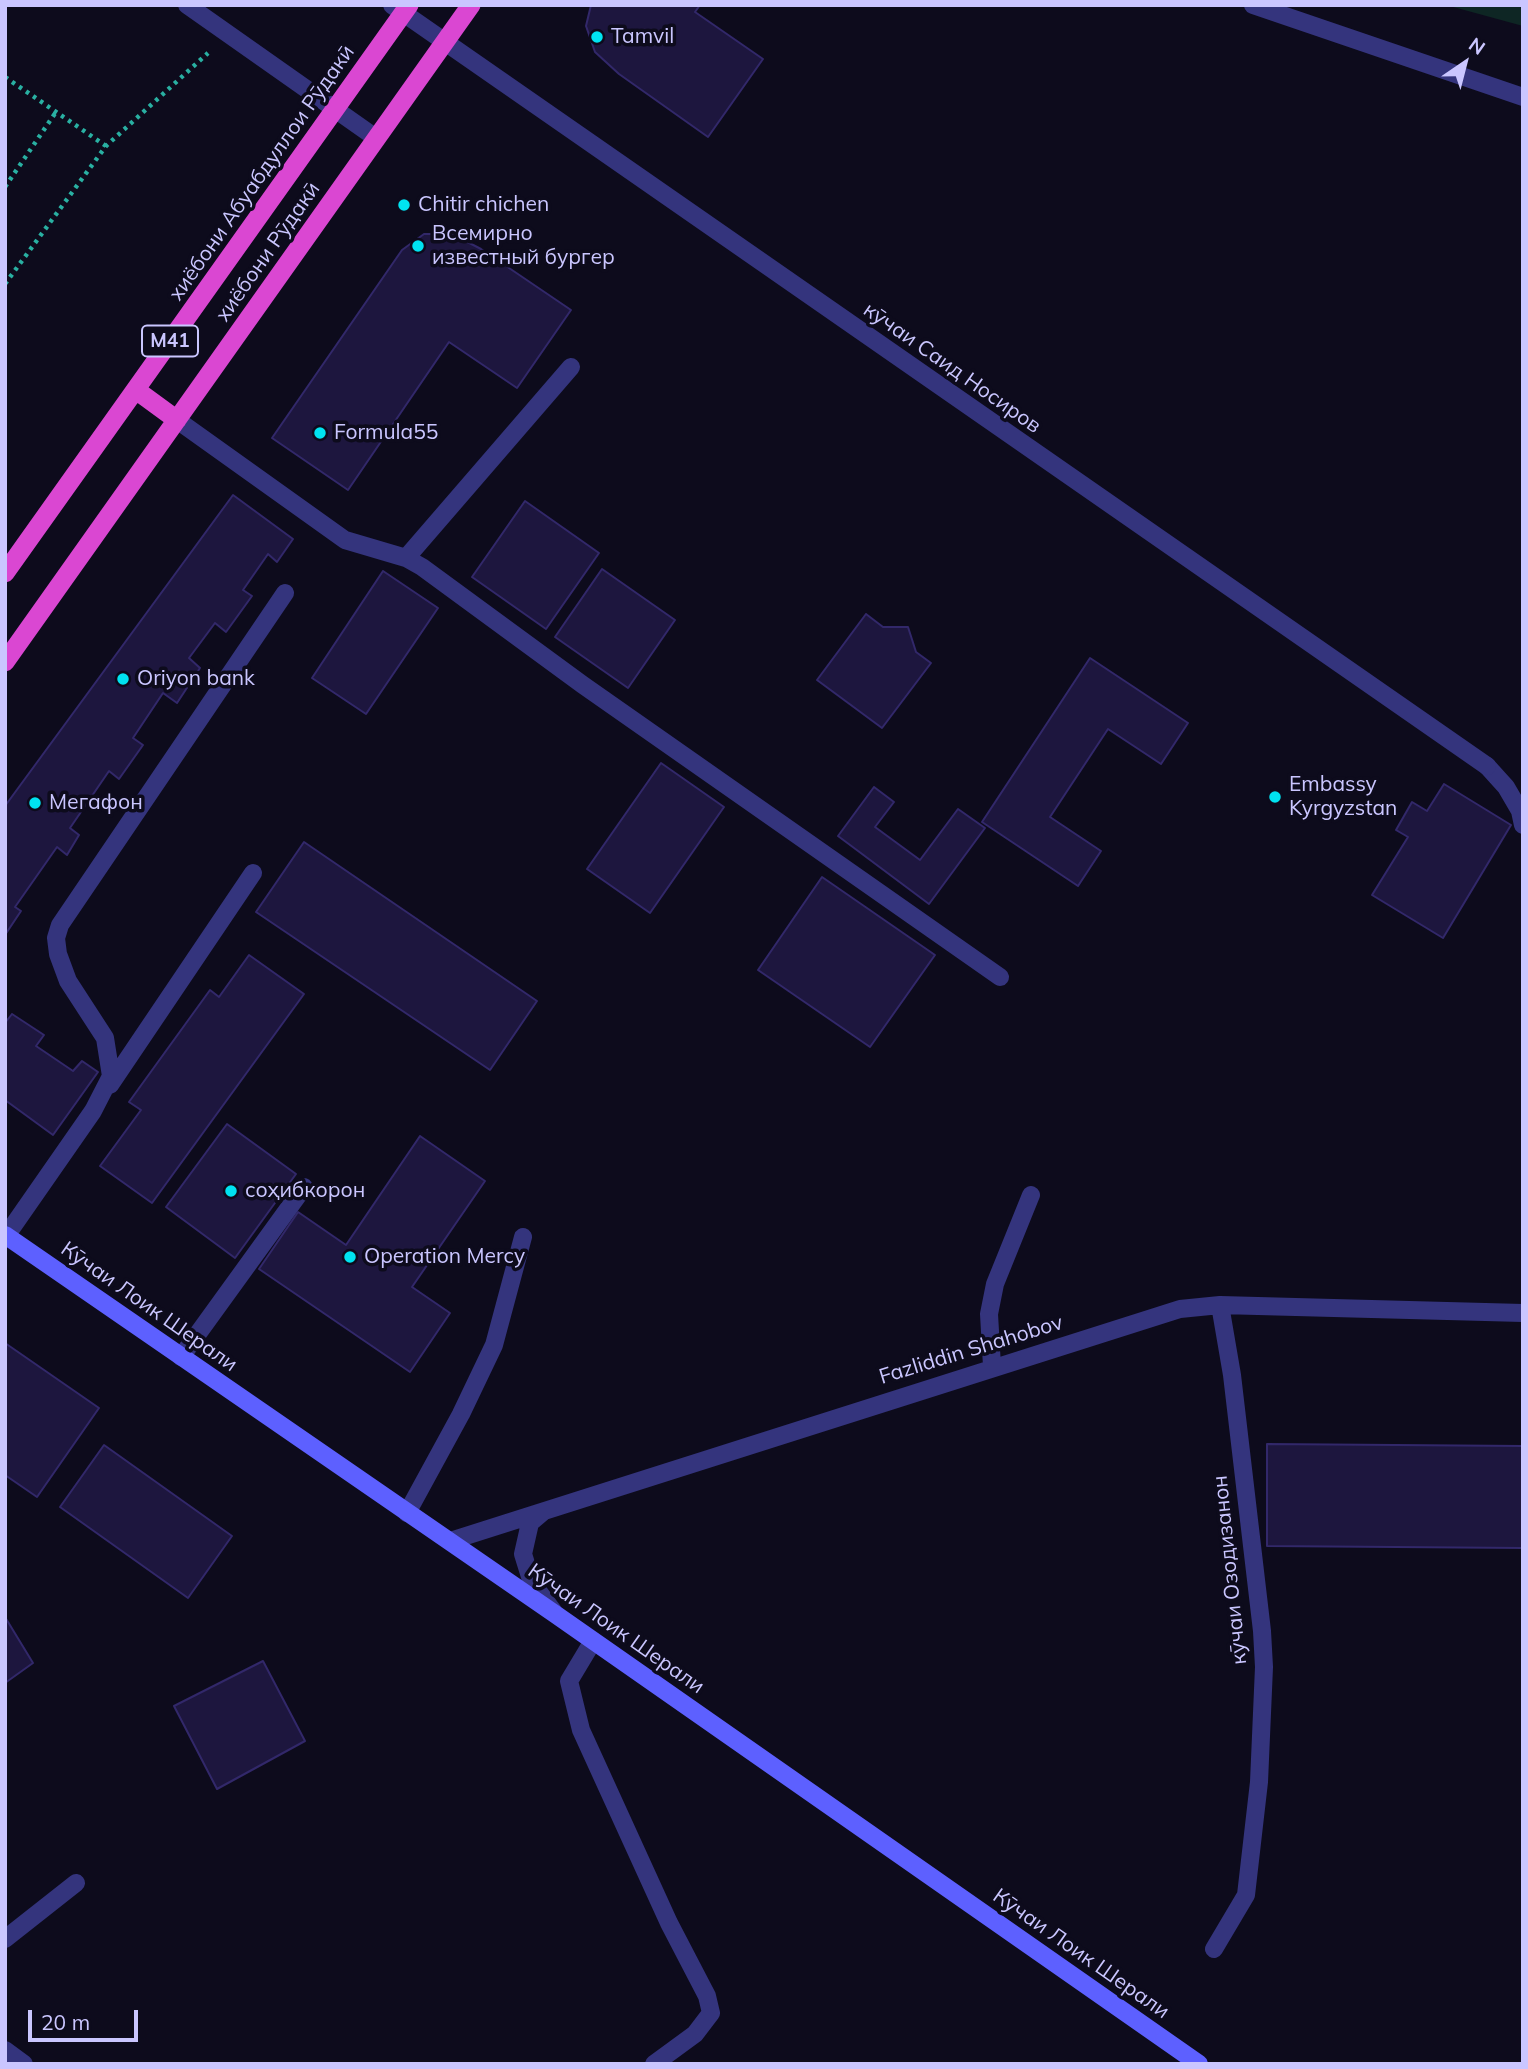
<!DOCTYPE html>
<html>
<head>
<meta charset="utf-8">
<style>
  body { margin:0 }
  #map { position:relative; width:1528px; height:2069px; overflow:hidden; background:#0d0b1c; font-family:Mulish,sans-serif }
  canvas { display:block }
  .frame { position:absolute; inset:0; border:7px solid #cac6ff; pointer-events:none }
  .north { position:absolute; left:1430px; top:28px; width:70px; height:70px; -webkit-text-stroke:5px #0d0b1c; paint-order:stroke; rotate:35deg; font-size:19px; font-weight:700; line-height:28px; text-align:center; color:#cac6ff }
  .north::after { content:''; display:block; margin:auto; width:24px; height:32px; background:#cac6ff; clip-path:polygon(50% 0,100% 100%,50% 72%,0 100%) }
  .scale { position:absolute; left:28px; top:2010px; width:110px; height:32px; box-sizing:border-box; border:4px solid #cac6ff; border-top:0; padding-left:9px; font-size:21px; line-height:24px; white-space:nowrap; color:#cac6ff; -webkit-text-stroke:5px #0d0b1c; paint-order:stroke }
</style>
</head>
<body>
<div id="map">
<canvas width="1528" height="2069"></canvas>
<div class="frame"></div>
<div class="north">N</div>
<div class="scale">20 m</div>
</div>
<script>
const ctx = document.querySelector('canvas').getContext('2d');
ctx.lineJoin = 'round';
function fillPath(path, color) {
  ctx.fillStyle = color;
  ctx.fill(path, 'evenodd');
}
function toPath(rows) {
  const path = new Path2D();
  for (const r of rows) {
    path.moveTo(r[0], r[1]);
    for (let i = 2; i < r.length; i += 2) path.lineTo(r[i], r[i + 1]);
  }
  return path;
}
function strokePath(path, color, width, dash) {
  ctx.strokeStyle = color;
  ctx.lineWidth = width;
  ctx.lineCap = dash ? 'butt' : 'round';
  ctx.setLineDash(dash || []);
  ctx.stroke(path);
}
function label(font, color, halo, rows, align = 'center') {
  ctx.font = font + ' Mulish,sans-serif';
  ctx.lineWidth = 7;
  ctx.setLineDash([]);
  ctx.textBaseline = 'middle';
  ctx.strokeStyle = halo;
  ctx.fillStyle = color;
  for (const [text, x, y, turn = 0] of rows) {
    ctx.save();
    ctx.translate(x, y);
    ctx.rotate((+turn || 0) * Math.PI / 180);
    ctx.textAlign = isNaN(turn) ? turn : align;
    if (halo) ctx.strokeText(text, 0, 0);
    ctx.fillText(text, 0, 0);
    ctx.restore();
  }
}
fillPath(toPath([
  [1446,5,1523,5,1523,26]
]), '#0e2624');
const building = toPath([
  [591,5,700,5,695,12,763,59,708,137,619,74,595,52,586,26,591,5],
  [424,234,452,234,481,249,571,310,517,388,449,342,348,490,272,438,402,250,424,234],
  [233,495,293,539,277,562,268,554,243,590,252,596,226,632,215,623,189,658,200,668,177,703,163,693,133,738,143,745,119,779,109,771,70,828,79,835,67,855,57,847,15,907,21,911,5,935,5,806,233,495],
  [525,501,599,553,546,629,472,577,525,501],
  [602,569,675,620,628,688,555,637,602,569],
  [383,571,438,608,366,714,312,678,383,571],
  [866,614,883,627,908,627,916,652,931,663,882,728,817,680,866,614],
  [1090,658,1188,723,1161,764,1108,729,1050,817,1101,851,1078,886,982,822,1090,658],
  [661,763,724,807,650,913,587,869,661,763],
  [1444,784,1511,825,1443,938,1372,895,1408,837,1396,830,1412,802,1427,811,1444,784],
  [874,787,894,802,875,827,920,860,958,809,985,828,929,904,838,836,874,787],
  [304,842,537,1001,490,1070,256,912,304,842],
  [822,877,935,955,870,1047,758,970,822,877],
  [249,955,304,994,152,1203,100,1166,141,1110,129,1102,210,990,219,997,249,955],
  [12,1014,44,1035,36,1046,73,1071,82,1061,98,1072,53,1135,5,1100,5,1023,12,1014],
  [227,1124,296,1174,235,1258,166,1207,227,1124],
  [420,1136,485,1181,412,1287,450,1313,410,1372,259,1269,298,1212,346,1245,420,1136],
  [5,1343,99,1408,37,1497,5,1475,5,1343],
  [1267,1444,1523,1446,1523,1548,1267,1546,1267,1444],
  [104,1445,232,1536,188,1598,60,1507,104,1445],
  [5,1617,33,1663,5,1683,5,1617],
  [263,1661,305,1741,217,1789,174,1706,263,1661]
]);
fillPath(building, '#1d163e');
strokePath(building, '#32286a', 2);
strokePath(toPath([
  [5,77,106,146],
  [5,187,56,112],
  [5,284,106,146,208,53]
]), '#29b0a2', 4.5, [3.5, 5]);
strokePath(toPath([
  [177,420,345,540,406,558,422,567,583,685,1000,977],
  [406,558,571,367],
  [110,1085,253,873],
  [6,1236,93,1111,111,1076,105,1038,68,981,58,954,56,938,60,925,285,593],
  [181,1357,304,1187],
  [992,1366,989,1314,995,1284,1031,1195],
  [543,1512,530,1523,523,1554,532,1583,553,1611],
  [407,1513,461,1414,494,1345,523,1237],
  [450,1541,1180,1309,1220,1305,1523,1313],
  [593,1641,569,1681,581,1730,669,1923,707,1996,711,2013,695,2034,654,2064],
  [5,1939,76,1883],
  [1214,1949,1246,1895,1259,1782,1264,1667,1262,1631,1232,1375,1220,1305],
  [5,2050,24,2064]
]), '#34347d', 18);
strokePath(toPath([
  [1487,766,1506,787,1520,811,1523,825]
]), '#34347d', 18);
strokePath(toPath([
  [187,5,376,138],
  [392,5,1487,766],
  [1253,5,1523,97]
]), '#34347d', 18);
strokePath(toPath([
  [5,1235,555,1614,1199,2064]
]), '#5d60ff', 18);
strokePath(toPath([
  [136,390,177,420],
  [5,573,409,5],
  [5,662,471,5]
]), '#da47d2', 19);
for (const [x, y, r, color] of [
  [597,37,7,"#00e3f1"],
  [404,205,7,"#00e3f1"],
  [418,246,7,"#00e3f1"],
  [320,433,7,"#00e3f1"],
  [123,679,7,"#00e3f1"],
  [1275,797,7,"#00e3f1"],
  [35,803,7,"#00e3f1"],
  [231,1191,7,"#00e3f1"],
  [350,1257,7,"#00e3f1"]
]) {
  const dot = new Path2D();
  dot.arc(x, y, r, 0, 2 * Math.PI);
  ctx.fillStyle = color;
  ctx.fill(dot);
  strokePath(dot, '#0d0b1c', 2.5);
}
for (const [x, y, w] of [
  [170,341,56]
]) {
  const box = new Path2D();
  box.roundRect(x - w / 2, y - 15.5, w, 31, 5);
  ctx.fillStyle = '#0d0b1c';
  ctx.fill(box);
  strokePath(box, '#cac6ff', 2);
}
label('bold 19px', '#cac6ff', null, [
  ["M41",170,341]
]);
label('21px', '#cac6ff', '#0d0b1c', [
  ["Tamvil",611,37],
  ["Chitir chichen",418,205],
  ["Всемирно",432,234],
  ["известный бургер",432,258],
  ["Formula55",334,433],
  ["Oriyon bank",137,679],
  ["Embassy",1289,785],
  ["Kyrgyzstan",1289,809],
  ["Мегафон",49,803],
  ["соҳибкорон",245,1191],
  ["Operation Mercy",364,1257]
], 'left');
label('21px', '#cac6ff', '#0d0b1c', [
  ["хиёбони Абуабдуллои Рӯдакӣ",262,173,-55],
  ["хиёбони Рӯдакӣ",268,252,-55],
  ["кӯчаи Саид Носиров",952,368,35],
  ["Кӯчаи Лоик Шерали",149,1307,35],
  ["Fazliddin Shahobov",971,1350,-17],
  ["кӯчаи Озодизанон",1230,1570,-96],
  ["Кӯчаи Лоик Шерали",616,1629,35],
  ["Кӯчаи Лоик Шерали",1081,1954,35]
]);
</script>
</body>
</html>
